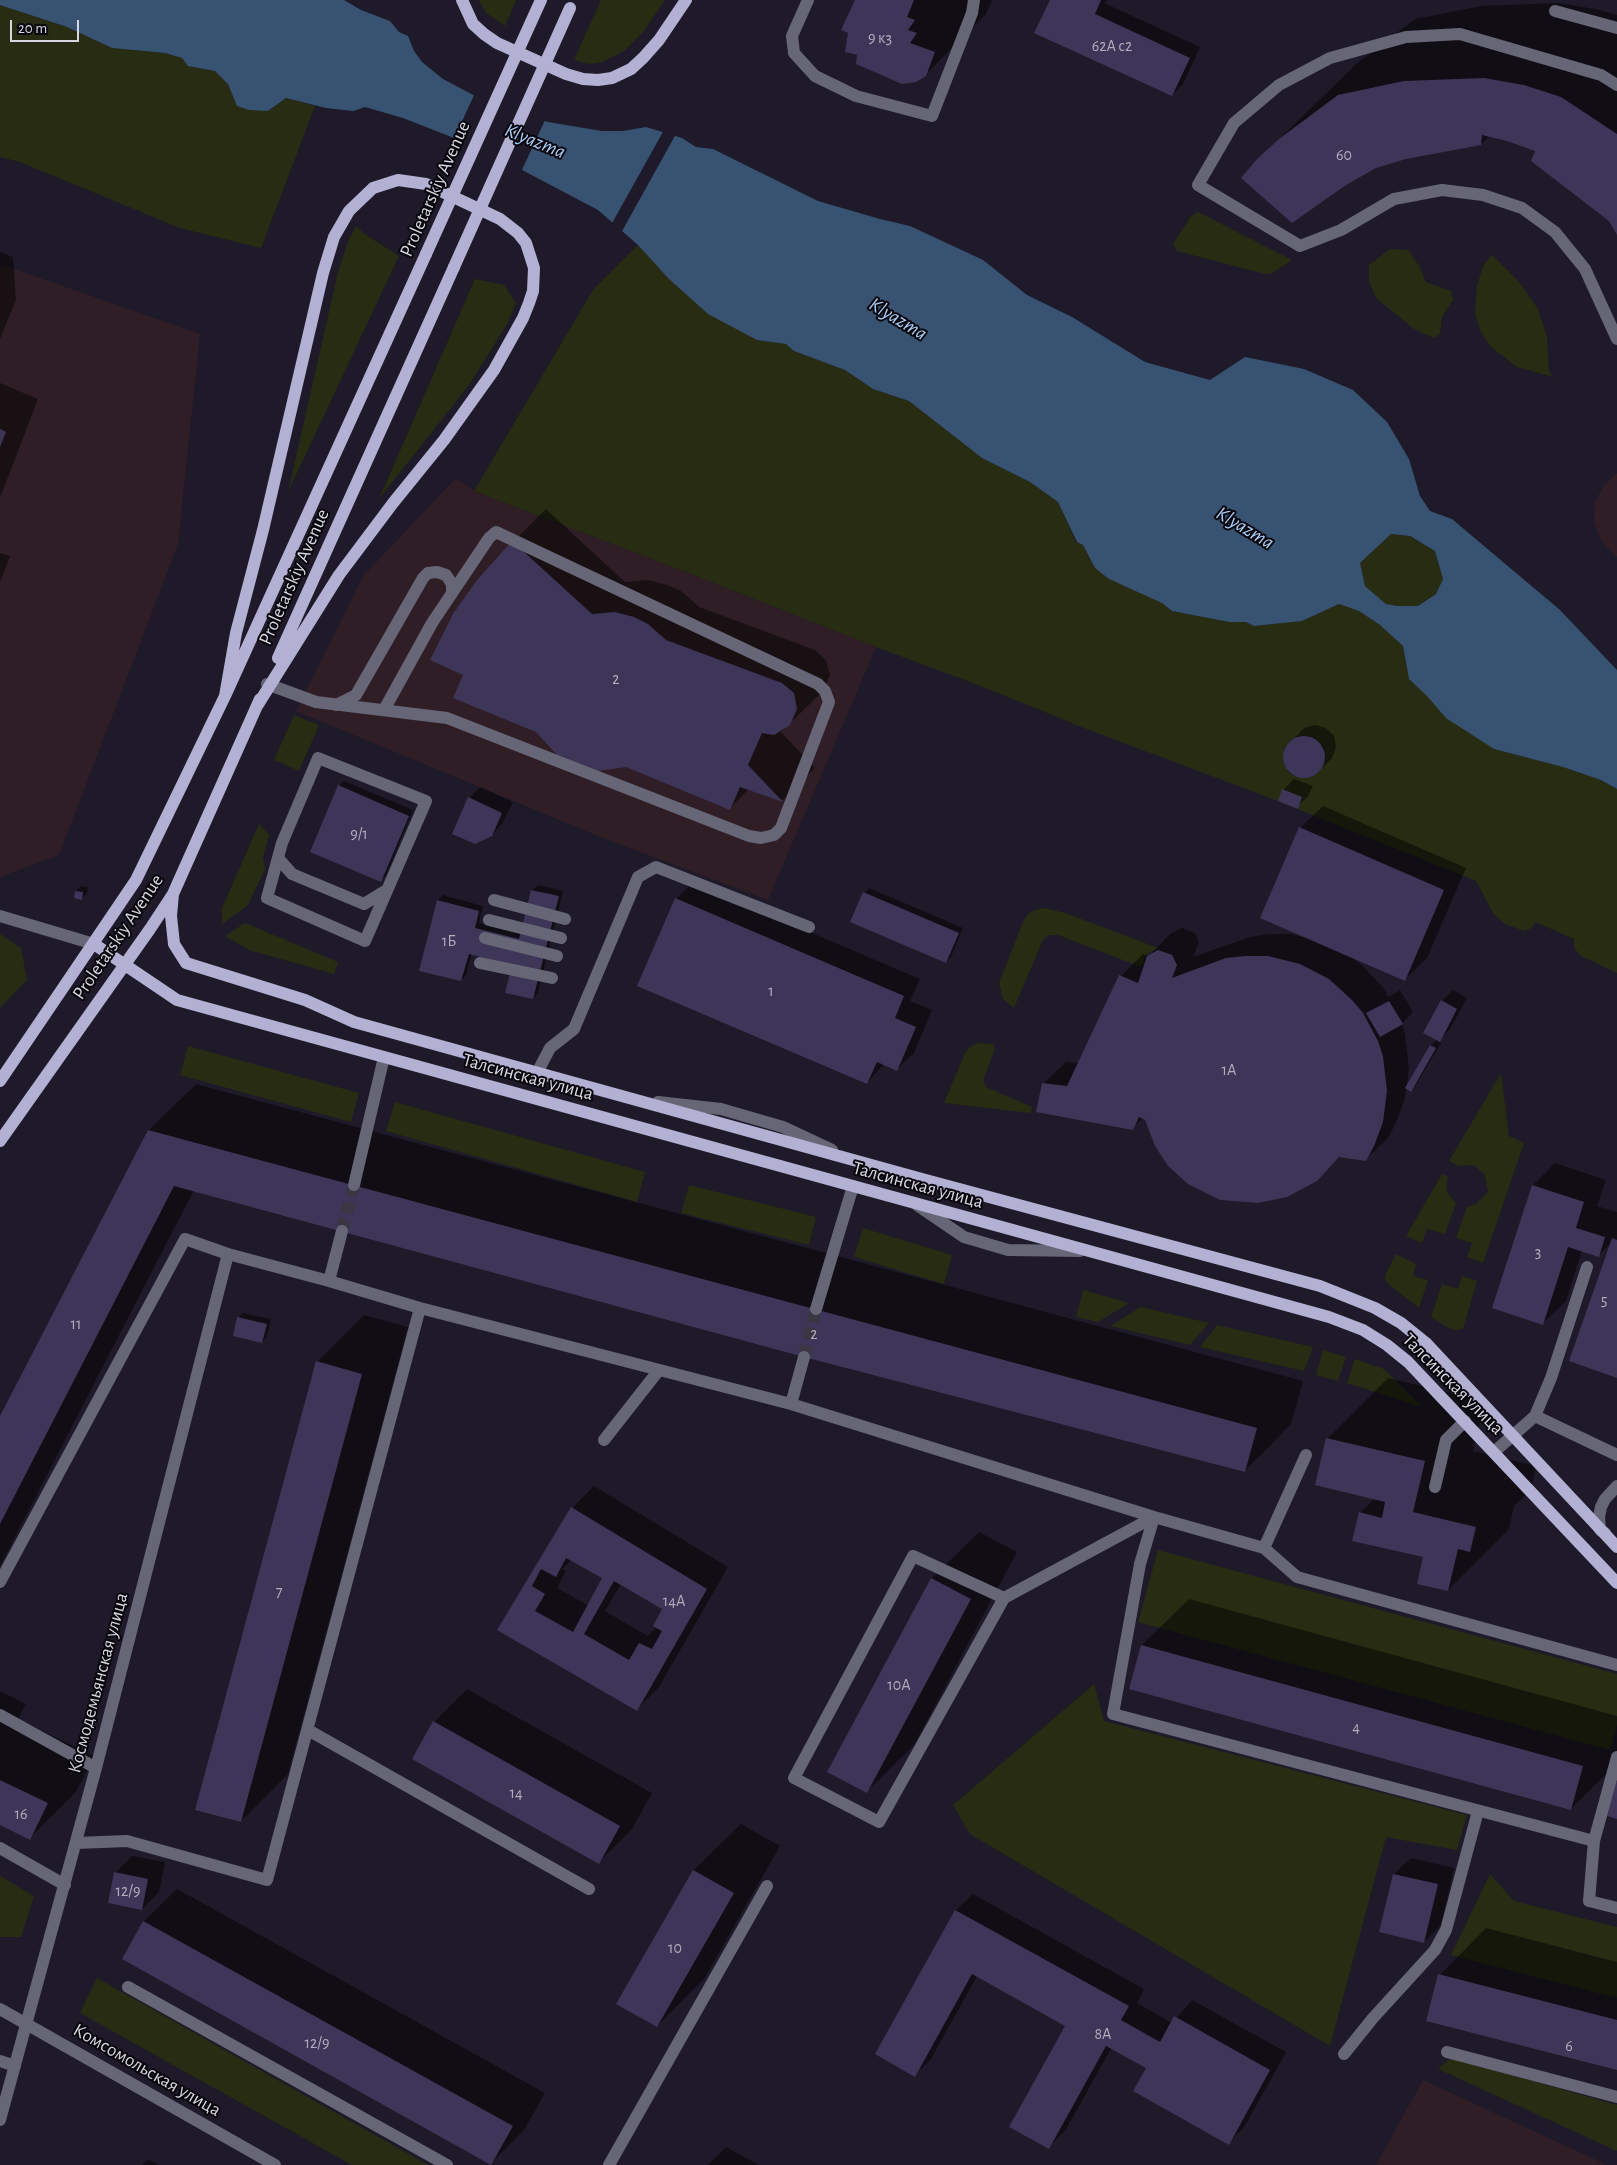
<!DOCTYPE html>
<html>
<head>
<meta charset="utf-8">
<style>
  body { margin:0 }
  #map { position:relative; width:1617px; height:2165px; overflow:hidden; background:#1e1a29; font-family:"Alegreya Sans",sans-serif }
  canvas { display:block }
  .scale { position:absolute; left:10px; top:20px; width:69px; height:22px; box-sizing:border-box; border:2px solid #d8d6e0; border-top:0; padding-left:6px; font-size:15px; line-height:18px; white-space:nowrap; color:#d8d6e0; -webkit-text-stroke:4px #08060c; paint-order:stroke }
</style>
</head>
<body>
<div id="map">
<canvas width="1617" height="2165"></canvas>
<div class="scale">20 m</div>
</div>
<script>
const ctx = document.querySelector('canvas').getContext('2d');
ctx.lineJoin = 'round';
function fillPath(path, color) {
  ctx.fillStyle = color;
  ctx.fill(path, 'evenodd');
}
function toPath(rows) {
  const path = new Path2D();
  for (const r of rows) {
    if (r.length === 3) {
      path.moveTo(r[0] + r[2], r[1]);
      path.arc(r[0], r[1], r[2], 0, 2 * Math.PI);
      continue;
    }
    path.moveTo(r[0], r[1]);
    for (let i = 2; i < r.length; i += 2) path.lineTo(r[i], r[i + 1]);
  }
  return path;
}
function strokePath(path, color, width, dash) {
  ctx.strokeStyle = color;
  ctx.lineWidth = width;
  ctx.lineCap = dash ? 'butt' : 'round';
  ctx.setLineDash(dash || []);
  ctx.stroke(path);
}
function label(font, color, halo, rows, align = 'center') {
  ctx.font = font + ' "Alegreya Sans",sans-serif';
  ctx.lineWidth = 4;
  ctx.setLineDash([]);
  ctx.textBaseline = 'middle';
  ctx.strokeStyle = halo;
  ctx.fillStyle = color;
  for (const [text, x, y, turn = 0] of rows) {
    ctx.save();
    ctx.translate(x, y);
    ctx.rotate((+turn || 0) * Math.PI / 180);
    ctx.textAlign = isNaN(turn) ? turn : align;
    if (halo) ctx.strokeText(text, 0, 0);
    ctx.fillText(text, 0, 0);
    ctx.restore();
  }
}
fillPath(toPath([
  [0,264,200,334,178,544,59,855,0,877],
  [456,478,474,491,691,574,876,647,768,900,603,838,296,711,363,576]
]), '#2f1e26');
fillPath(toPath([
  [1617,473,1617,557,1601,541,1594,522,1595,502,1604,485],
  [1423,2080,1607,2165,1376,2165]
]), '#301e26');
fillPath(toPath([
  [479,0,516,0,505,26,485,12],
  [601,0,665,0,644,31,624,51,602,62,589,64,574,60],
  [0,5,67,27,112,48,165,53,182,58,188,66,215,71,228,84,237,106,268,111,286,98,315,106,261,248,180,228,20,162,0,157],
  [1198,212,1292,260,1271,274,1261,273,1177,251,1173,244,1191,216],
  [356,226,366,235,399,256,288,492,338,272,348,241],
  [638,245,668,278,757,340,786,344,794,351,845,370,873,389,909,401,982,458,1030,482,1058,502,1076,542,1083,545,1095,568,1162,603,1172,611,1229,622,1246,622,1254,626,1302,621,1339,604,1359,611,1380,625,1403,646,1409,679,1494,749,1563,767,1601,780,1617,789,1617,973,1581,956,1574,948,1574,939,1535,922,1532,928,1524,931,1505,924,1493,913,1476,881,1278,801,1089,730,973,683,876,647,691,574,474,491,593,290],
  [1303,735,1315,738,1324,747,1326,759,1321,770,1311,777,1299,778,1288,772,1283,761,1284,748,1292,739],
  [1390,249,1408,250,1419,266,1426,282,1451,291,1453,300,1442,317,1440,334,1434,338,1414,329,1376,298,1369,281,1369,265],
  [1492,255,1519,282,1538,309,1547,337,1549,372,1554,377,1517,367,1490,346,1480,330,1475,312,1477,286,1483,266],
  [475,279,504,285,516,303,507,324,469,385,379,499],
  [1391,534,1409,536,1435,551,1443,579,1436,594,1418,606,1397,606,1386,604,1365,586,1360,563],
  [294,715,319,725,299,771,274,760],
  [259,824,269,835,263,857,265,869,248,905,222,924,222,908],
  [1045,908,1065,913,1158,948,1146,955,1141,967,1058,935,1049,935,1043,940,1014,1008,1003,999,999,983,1023,922,1028,914,1035,910],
  [245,923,338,962,334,974,249,950,225,936],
  [0,934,21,948,27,980,0,1008],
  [979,1043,993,1044,995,1049,983,1080,986,1087,1032,1107,1031,1113,944,1103,965,1053,970,1047],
  [188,1046,359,1093,351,1122,180,1075],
  [1501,1073,1509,1136,1524,1143,1483,1263,1467,1257,1472,1243,1456,1238,1467,1207,1476,1204,1488,1192,1485,1175,1474,1165,1458,1166,1449,1161],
  [395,1102,645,1172,637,1202,386,1131],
  [1442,1174,1448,1177,1446,1189,1451,1198,1456,1203,1445,1234,1427,1229,1422,1243,1406,1236],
  [689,1185,816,1217,809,1245,681,1213],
  [863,1228,952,1255,944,1284,854,1257],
  [1396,1254,1416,1264,1413,1276,1428,1280,1419,1308,1388,1284,1385,1279,1386,1273],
  [1462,1276,1477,1281,1463,1329,1456,1330,1447,1327,1431,1317,1442,1284,1458,1289],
  [1083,1290,1129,1303,1098,1322,1076,1317],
  [1141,1307,1209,1323,1190,1345,1110,1326],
  [1217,1325,1313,1347,1304,1371,1200,1347],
  [1323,1350,1346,1357,1338,1381,1316,1375],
  [1355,1359,1384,1369,1422,1407,1347,1383],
  [1158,1550,1617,1674,1617,1724,1610,1750,1138,1622],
  [1094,1684,1104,1721,1467,1815,1457,1850,1386,1837,1330,2046,970,1834,953,1805],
  [1490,1874,1514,1901,1617,1927,1617,1998,1451,1955],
  [0,1876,34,1896,21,1937,0,1937],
  [97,1978,428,2165,352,2165,80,2013],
  [1451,2058,1617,2105,1617,2151,1438,2069]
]), '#272c12');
fillPath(toPath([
  [0,0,344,0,361,10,390,21,399,32,408,36,414,51,422,62,443,79,477,97,548,122,602,131,623,131,646,127,682,138,696,147,713,149,818,201,880,219,910,226,983,260,1027,295,1072,317,1145,362,1210,380,1245,357,1304,369,1353,390,1387,422,1409,459,1420,496,1430,511,1452,519,1560,610,1617,670,1617,789,1601,780,1563,767,1494,749,1446,718,1427,696,1409,679,1403,646,1380,625,1359,611,1339,604,1302,621,1254,626,1246,622,1229,622,1172,611,1162,603,1109,579,1095,568,1083,545,1077,542,1058,502,1030,482,982,458,909,401,873,389,845,370,794,351,786,344,757,340,708,314,668,278,638,245,598,210,522,170,449,136,403,118,365,107,353,111,326,108,286,98,268,111,249,110,237,106,228,84,215,71,188,66,182,58,165,53,112,48,67,27,0,5],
  [1391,534,1410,536,1435,551,1443,579,1436,594,1418,606,1397,606,1386,604,1365,586,1360,563]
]), '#375371');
fillPath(toPath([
  [475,93,546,118,521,172,453,141],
  [664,130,676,134,621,233,611,225]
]), '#1e1a29');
fillPath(toPath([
  [857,0,992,0,986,14,925,75],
  [1051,0,1107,0,1104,3,1200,47,1183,84,1172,95],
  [1560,3,1600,10,1617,15,1617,233,1610,220,1536,150,1507,139,1490,136,1481,144,1258,160,1356,64,1415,19,1481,6],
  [0,252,13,257,16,300,0,339],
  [0,383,38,399,0,498],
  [546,509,625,582,648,580,667,585,681,591,699,607,815,650,826,660,830,675,823,691,781,732,815,768,783,800,749,789,730,808,537,731,464,674,513,542],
  [0,553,10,556,0,582],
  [1315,725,1326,728,1334,736,1336,747,1332,758,1320,770,1311,776,1299,777,1289,771,1284,760,1285,749,1304,728],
  [1294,779,1313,786,1308,796,1297,807,1283,790],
  [344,781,413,810,386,875,381,880,339,786],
  [480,787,513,802,502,824,491,835,469,798],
  [1323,806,1466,868,1427,958,1404,980,1354,959,1364,967,1385,990,1388,997,1400,990,1413,1012,1402,1024,1405,1034,1409,1068,1405,1098,1396,1123,1388,1138,1365,1160,1143,1118,1132,1128,1043,1084,1066,1062,1079,1063,1121,976,1143,954,1149,956,1171,933,1182,928,1195,933,1199,942,1193,957,1250,937,1269,934,1291,934,1303,937,1300,828],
  [693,882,920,979,910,1001,932,1010,914,1053,897,1069,884,1064,867,1083,676,899],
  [538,885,563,891,538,993,533,998,513,964,472,953,466,975,461,980,438,900,443,895,483,906,479,923,522,934,532,890],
  [81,886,88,887,87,893,82,898,76,891],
  [869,888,963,928,951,957,946,962,864,893],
  [1453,990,1467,998,1450,1029,1438,1041,1441,1043,1416,1085,1411,1090,1407,1088,1431,1045,1438,1039,1442,1001],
  [196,1084,1303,1381,1291,1424,1245,1471,194,1190,0,1566,0,1418,149,1130],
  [1555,1163,1606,1180,1597,1206,1617,1212,1617,1377,1612,1242,1598,1256,1582,1250,1566,1301,1543,1323,1533,1185],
  [243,1313,271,1319,267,1336,262,1342,238,1318],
  [364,1315,408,1327,288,1774,241,1821,317,1362],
  [1388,1378,1485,1401,1473,1451,1536,1466,1531,1490,1514,1506,1509,1529,1448,1590,1425,1556,1360,1513,1375,1498,1327,1439],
  [594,1486,728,1567,659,1687,637,1709,498,1629,572,1508],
  [571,1560,604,1578,589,1606,557,1588,566,1571,562,1569],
  [621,1584,664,1609,657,1627,648,1636,605,1611],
  [979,1532,1017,1552,914,1745,867,1791,829,1771,932,1578],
  [1189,1599,1617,1716,1617,1763,1571,1809,1142,1645],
  [467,1689,652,1793,632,1829,599,1862,434,1722],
  [0,1691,26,1704,18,1719,94,1756,76,1792,29,1839,0,1824],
  [741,1824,780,1846,704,1979,657,2026,618,2003,694,1870],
  [132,1856,165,1862,159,1892,142,1909,115,1873],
  [1411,1858,1454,1868,1441,1925,1424,1942,1394,1874],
  [177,1889,545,2093,524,2130,491,2163,123,1959,144,1921],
  [973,1894,1144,1989,1137,2003,1172,2023,1192,2000,1286,2052,1245,2126,1228,2143,1147,2067,1112,2047,1065,2131,1049,2147,1067,2026,977,1976,931,2059,915,2075,877,2054,956,1910],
  [1486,1928,1617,1962,1617,2069,1440,1975],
  [726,2147,759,2165,708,2165],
  [148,2159,159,2165,142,2165]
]), '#0007');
fillPath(toPath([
  [855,0,914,0,907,17,915,20,908,30,917,33,910,43,935,52,926,76,916,82,902,84,856,64,857,55,845,52,848,33,841,30],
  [1050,0,1101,0,1095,14,1190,58,1172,96,1034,33],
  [1484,78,1524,85,1561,97,1617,134,1617,235,1609,221,1531,161,1535,151,1507,141,1482,135,1481,145,1406,159,1376,168,1346,185,1292,223,1241,178,1257,159,1279,139,1338,95,1404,81],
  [0,429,6,432,0,447],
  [512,541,592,614,615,612,634,617,648,624,666,640,782,683,794,693,797,709,790,725,774,735,762,733,748,765,783,802,740,787,730,810,626,767,598,771,556,754,536,732,453,698,463,675,430,660,453,614,477,580],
  [1304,757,21],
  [338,785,409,816,381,882,310,852],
  [1282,789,1302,797,1298,809,1278,801],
  [468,797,502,813,492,836,475,844,452,834],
  [1299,827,1444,890,1405,981,1260,918],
  [531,890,559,896,533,999,505,993,512,965,469,954,461,981,419,971,437,900,479,911,475,928,519,939],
  [75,891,83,892,82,900,74,898],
  [863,892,959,933,946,963,850,922],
  [675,898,904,996,895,1018,916,1027,897,1071,877,1062,867,1084,637,986],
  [1158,950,1172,955,1177,965,1172,978,1226,958,1245,956,1268,956,1300,964,1329,979,1353,1001,1363,1013,1378,1041,1383,1056,1387,1091,1383,1122,1374,1146,1366,1161,1339,1157,1317,1181,1287,1197,1258,1203,1220,1200,1188,1184,1168,1166,1155,1146,1145,1120,1139,1117,1133,1130,1036,1112,1042,1083,1067,1086,1119,975,1138,983,1147,956],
  [1441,1000,1457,1009,1440,1042,1423,1033],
  [1389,1001,1403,1024,1380,1037,1366,1013],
  [1430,1045,1436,1048,1411,1092,1405,1088],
  [148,1130,1257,1428,1245,1472,804,1357,174,1186,0,1524,0,1416],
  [1532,1185,1584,1202,1576,1228,1605,1237,1599,1257,1568,1247,1543,1325,1492,1308],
  [1612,1238,1617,1240,1617,1378,1569,1361],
  [237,1317,267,1324,262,1343,233,1336],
  [316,1361,362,1374,241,1822,195,1810],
  [1326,1438,1425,1461,1413,1512,1476,1527,1470,1552,1458,1549,1448,1591,1417,1584,1423,1557,1352,1541,1359,1512,1382,1518,1385,1502,1315,1485],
  [571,1507,707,1589,637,1711,497,1630],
  [566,1558,602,1578,573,1632,535,1611,545,1594,532,1586,541,1569,556,1577],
  [614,1581,662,1609,653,1626,662,1631,652,1649,639,1643,629,1660,584,1634],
  [931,1578,971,1599,867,1793,827,1772],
  [1141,1645,1583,1766,1571,1810,1129,1689],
  [433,1721,620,1826,599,1864,412,1759],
  [0,1780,48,1803,30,1840,0,1825],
  [1616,1782,1617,1782,1617,1819,1607,1816],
  [693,1870,734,1893,657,2027,616,2004],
  [114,1872,148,1879,142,1910,108,1903],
  [1393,1874,1438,1884,1424,1943,1379,1932],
  [955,1910,1129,2006,1121,2020,1160,2042,1174,2016,1270,2070,1229,2145,1133,2091,1146,2068,1106,2046,1049,2149,1009,2127,1065,2026,972,1974,915,2077,875,2054],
  [143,1921,513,2126,491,2165,122,1959],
  [1438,1974,1617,2020,1617,2070,1426,2021]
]), '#3e3658');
strokePath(toPath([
  [342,1231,354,1185],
  [804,1357,816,1309]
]), '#3a3644', 12, [12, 6]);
strokePath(toPath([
  [808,0,792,36,794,53,815,76,856,96,932,116,972,13,974,0],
  [1555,11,1617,28],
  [1617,85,1601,75,1460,34,1406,37,1330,58,1279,85,1234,123,1198,185,1300,246,1341,230,1394,199,1442,190,1483,195,1522,208,1555,232,1585,269,1617,339],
  [267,684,316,702,447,718,749,836,761,838,774,835,781,828,829,702,825,691,818,684,496,532,489,538,432,623,384,710],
  [336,705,356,695,423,578,428,573,437,572,446,575,452,584,452,593],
  [318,758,426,801,365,941,267,898,282,843,318,758],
  [278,858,292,874,364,904,387,890],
  [494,900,565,919],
  [0,916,94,944],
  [489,920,561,938],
  [485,938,557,956],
  [480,963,552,978],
  [537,1073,550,1048,574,1029,638,877,656,867,809,927],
  [658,1102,721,1109,783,1127,832,1150],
  [354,1185,384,1057],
  [917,1205,964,1237,1008,1250,1080,1251],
  [329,1281,342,1231],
  [816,1309,853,1186],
  [791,1404,804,1357],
  [1535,1416,1551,1378,1587,1267],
  [604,1440,659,1370],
  [1494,1452,1535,1416,1617,1455],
  [1435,1487,1446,1440,1465,1421],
  [1154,1517,1140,1564,1113,1714,1594,1841,1617,1757],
  [1605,1533,1600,1530,1599,1517,1601,1507,1605,1499,1617,1486],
  [1264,1548,1306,1455],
  [0,1582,185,1239,228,1254,329,1281,420,1308,791,1404,1154,1517,1264,1548,1297,1577,1617,1665],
  [1004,1598,913,1556,794,1778,879,1822,1004,1598,1154,1517],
  [0,1715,96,1768],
  [308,1730,589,1889],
  [1594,1841,1589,1901,1617,1908],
  [76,1843,127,1841,267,1880,420,1308],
  [0,1848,65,1885],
  [128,1987,447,2165],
  [0,2009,275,2165],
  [1447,2052,1617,2097],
  [1344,2054,1373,2018,1435,1950,1446,1930,1478,1811],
  [0,2061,15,2066],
  [0,2120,96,1768,228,1254],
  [609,2165,767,1886]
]), '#676677', 12);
strokePath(toPath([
  [462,0,473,24,484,34,497,43,566,74,583,79,598,80,612,78,631,69,643,58,659,40,686,0],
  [278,658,454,267],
  [225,696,236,633,263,530,323,273,334,237,349,211,373,188,398,180,426,184,500,219,518,233,526,243,534,268,533,291,529,303,523,318,494,370,444,440,393,503,339,575,257,706],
  [173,894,171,916,174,944,186,963,305,1000,354,1022,922,1179,1320,1286,1375,1308,1401,1323,1427,1344,1617,1547],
  [94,944,177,1000,1329,1317,1363,1330,1387,1345,1408,1362,1617,1583],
  [0,1081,136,880,225,696,426,254],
  [0,1141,150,929,173,894,260,699]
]), '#b2b0d3', 12);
strokePath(toPath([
  [426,254,541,0],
  [454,267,570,8]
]), '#b2b0d3', 12);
label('16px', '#b2aebe', null, [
  ["9 к3",880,38],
  ["62А с2",1112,46],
  ["60",1344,155],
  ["2",616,679],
  ["9/1",359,834],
  ["1Б",449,941],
  ["1",771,991],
  ["1А",1229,1070],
  ["3",1538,1252],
  ["5",1604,1300],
  ["11",76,1324],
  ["2",814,1334],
  ["7",279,1592],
  ["14А",674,1601],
  ["10А",899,1685],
  ["4",1356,1727],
  ["14",516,1793],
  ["16",21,1814],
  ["12/9",128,1891],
  ["10",675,1948],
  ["8А",1103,2034],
  ["12/9",317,2043],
  ["6",1569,2046]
]);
label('19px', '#d8d6e0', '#08060c', [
  ["Proletarskiy Avenue",435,189,-66],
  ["Proletarskiy Avenue",294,577,-66],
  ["Proletarskiy Avenue",118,937,-56],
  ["Талсинская улица",528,1077,15],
  ["Талсинская улица",918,1185,15],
  ["Талсинская улица",1453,1384,45],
  ["Космодемьянская улица",98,1683,-75],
  ["Комсомольская улица",147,2070,30]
]);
label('italic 20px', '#a8cef8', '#08060c', [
  ["Klyazma",535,141,22],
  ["Klyazma",898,319,31],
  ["Klyazma",1245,528,31]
]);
</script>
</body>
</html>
